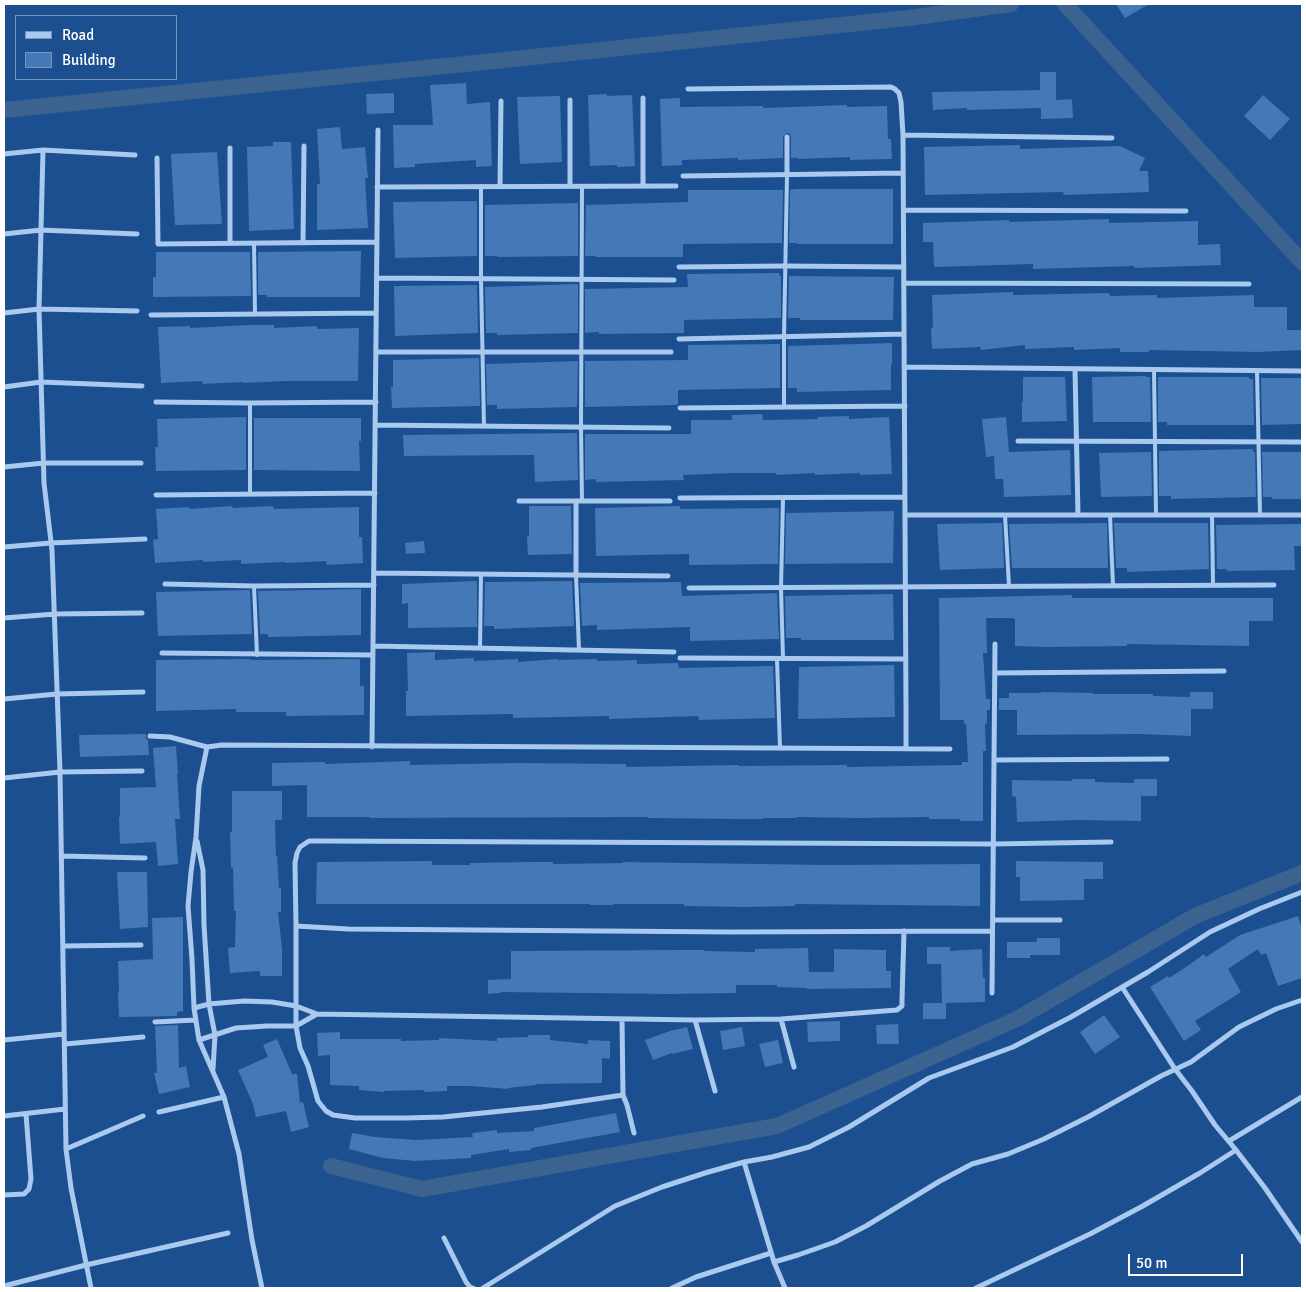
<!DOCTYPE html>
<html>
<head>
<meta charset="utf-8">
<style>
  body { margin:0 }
  #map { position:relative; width:1306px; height:1292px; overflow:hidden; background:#1b4f8f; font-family:Signika,sans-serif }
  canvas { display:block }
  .frame { position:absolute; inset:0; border:5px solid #fff; pointer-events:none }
  .legend { position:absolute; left:15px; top:15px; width:162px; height:65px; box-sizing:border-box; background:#1b4f8f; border:1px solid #7695bc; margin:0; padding:6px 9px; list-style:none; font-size:15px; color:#fff }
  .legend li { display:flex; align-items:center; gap:10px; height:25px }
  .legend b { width:25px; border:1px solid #7695bc }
  .scale { position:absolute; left:1128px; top:1254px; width:115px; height:22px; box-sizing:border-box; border:2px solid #fff; border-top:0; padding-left:6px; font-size:15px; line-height:18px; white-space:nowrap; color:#fff; -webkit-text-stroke:4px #1b4f8f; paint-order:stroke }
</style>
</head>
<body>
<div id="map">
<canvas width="1306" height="1292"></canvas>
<div class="frame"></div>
<ul class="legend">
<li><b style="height:6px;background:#a9c9ee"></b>Road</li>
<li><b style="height:14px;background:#4478b7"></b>Building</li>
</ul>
<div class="scale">50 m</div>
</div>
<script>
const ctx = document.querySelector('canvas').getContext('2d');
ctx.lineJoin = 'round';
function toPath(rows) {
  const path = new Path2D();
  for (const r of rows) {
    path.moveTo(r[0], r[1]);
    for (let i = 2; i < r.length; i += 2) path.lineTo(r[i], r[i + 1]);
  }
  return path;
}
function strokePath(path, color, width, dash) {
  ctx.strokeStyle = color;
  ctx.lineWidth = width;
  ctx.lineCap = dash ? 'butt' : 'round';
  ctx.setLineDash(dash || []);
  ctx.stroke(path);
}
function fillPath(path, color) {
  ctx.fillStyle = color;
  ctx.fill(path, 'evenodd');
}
strokePath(toPath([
  [1065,4,1302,262],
  [4,110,485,62,908,18,1011,4],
  [331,1166,422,1189,777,1126,1017,1019,1195,916,1302,873]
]), '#3c6290', 16);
fillPath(toPath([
  [1116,4,1149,4,1125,18],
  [1040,72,1056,72,1056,100,1072,99,1073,118,1041,119,1041,108,967,110,967,108,933,110,932,92,1040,90],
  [466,83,467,104,490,102,492,166,476,167,476,160,415,164,415,167,394,168,393,125,433,125,430,85],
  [394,93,394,113,367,114,366,94],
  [607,94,607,96,632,95,635,166,617,167,617,165,590,166,588,95],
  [1263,95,1290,119,1270,140,1244,116],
  [560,96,562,162,520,164,517,97],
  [680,98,680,107,763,106,763,108,847,105,847,107,887,106,888,139,891,139,892,159,850,160,850,157,798,159,798,158,791,158,791,137,790,134,787,133,783,137,783,158,738,160,738,158,682,160,682,165,662,166,660,99],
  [340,127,342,149,365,147,368,178,365,178,368,228,317,230,317,184,320,184,317,129],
  [273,142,291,142,294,229,249,231,247,147,273,146],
  [1020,145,1020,149,1120,146,1145,158,1139,171,1148,171,1149,192,1064,195,1063,192,925,195,924,147],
  [217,152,222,224,175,225,171,154],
  [795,189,893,189,893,244,797,244,797,243,789,243,790,190],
  [688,190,783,190,782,243,683,244,683,257,596,257,596,256,585,256,586,205,688,202],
  [477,201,477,256,395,258,393,202],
  [578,203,578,256,497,257,497,256,485,256,485,205],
  [1109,219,1109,223,1198,221,1198,245,1220,244,1221,265,1134,268,1134,266,1033,269,1033,264,934,267,933,242,923,242,923,223,1009,220,1009,222],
  [361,251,360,297,267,297,267,295,258,295,258,252],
  [156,252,250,252,251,296,153,297,153,277,156,277],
  [779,273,780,276,781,276,781,318,684,320,684,333,599,334,599,332,585,333,585,289,688,287,687,274],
  [789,276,894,277,893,320,800,320,800,318,788,318],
  [578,284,578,333,497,335,497,333,486,333,485,287],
  [477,285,478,333,395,336,394,286],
  [1013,292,1013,295,1109,293,1110,296,1157,295,1157,298,1254,295,1254,307,1287,307,1287,330,1302,330,1302,350,1258,352,1149,350,1149,352,1120,352,1120,348,1074,350,1074,347,1025,349,1025,345,981,350,980,347,932,349,931,328,933,327,932,295],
  [248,325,274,325,274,328,317,326,317,329,359,328,358,381,287,381,243,383,243,382,203,384,202,381,161,383,158,327,190,326,190,328],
  [892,343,892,364,891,364,891,390,797,392,797,388,788,388,788,346],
  [780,344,780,388,678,390,678,404,677,405,585,407,585,361,688,360,688,345],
  [479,358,480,406,392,408,391,387,393,387,393,360],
  [578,361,577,407,497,409,497,405,487,405,486,364],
  [1146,376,1146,377,1150,377,1151,422,1093,422,1092,377],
  [1023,377,1065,377,1067,421,1022,422,1022,402,1023,402],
  [1158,377,1249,377,1249,379,1253,379,1254,425,1167,425,1167,422,1158,422],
  [1261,378,1302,378,1302,424,1262,425],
  [762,414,763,420,818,419,818,417,849,416,849,419,889,417,892,474,860,475,860,473,815,475,815,473,776,475,776,473,735,473,683,475,684,480,596,482,596,479,585,480,585,434,691,434,691,420,732,420,732,415],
  [246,417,246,470,156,471,155,447,158,447,157,419],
  [1006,417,1009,452,1070,450,1071,495,1004,497,1003,479,995,479,994,456,986,457,982,419],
  [254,418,361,418,361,441,359,441,360,471,254,470],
  [577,433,578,480,535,482,534,455,404,456,403,435],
  [1253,449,1253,452,1255,452,1256,497,1171,499,1171,496,1159,496,1159,451],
  [1151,452,1152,496,1101,497,1099,453],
  [1262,452,1302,452,1302,499,1272,499,1272,497,1263,497],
  [232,506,233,508,273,506,274,509,359,507,359,537,362,537,363,563,327,565,326,561,285,563,285,562,241,564,241,560,203,562,203,560,155,563,153,540,158,539,156,509,189,507,189,509],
  [529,506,571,506,572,554,528,555,527,536,529,536],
  [680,506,680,509,779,508,778,564,689,565,689,554,596,556,595,508],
  [894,511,893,563,785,564,786,513],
  [1002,523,1004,568,940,570,937,524],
  [1107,523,1108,568,1012,568,1009,524],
  [1114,523,1208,523,1209,569,1127,572,1127,568,1116,568],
  [1302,524,1302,546,1294,546,1295,570,1227,571,1227,569,1217,569,1216,525],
  [424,541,425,553,406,554,405,543],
  [476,581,477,582,477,627,408,628,408,603,402,604,402,584],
  [572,581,574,626,494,629,494,626,484,626,485,582],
  [681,582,682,596,777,593,779,639,690,641,690,627,597,630,597,625,582,626,580,583],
  [361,589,361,635,268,637,268,634,260,634,258,591],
  [250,590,252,634,158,636,156,592],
  [893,594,894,640,801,640,801,638,786,638,785,596],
  [1072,595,1072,598,1273,598,1273,621,1249,621,1249,646,1127,644,1127,646,1046,647,1015,646,1015,619,1013,619,1013,618,986,618,987,653,983,653,986,699,990,699,990,710,987,710,987,723,985,724,986,751,983,751,983,821,960,821,960,819,929,819,929,817,859,818,797,817,797,818,763,818,763,819,735,819,648,818,648,817,370,818,370,817,307,817,307,785,272,786,272,763,325,762,325,764,410,761,410,765,518,763,626,764,626,767,738,765,738,766,847,765,847,767,962,765,962,762,968,762,966,724,964,724,964,720,940,720,939,598],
  [435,652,435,660,474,658,474,661,518,659,518,662,557,659,557,660,597,659,597,661,637,660,637,664,678,663,679,668,773,666,775,718,699,720,698,716,609,719,609,716,513,718,513,714,406,716,406,691,408,691,407,653],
  [250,659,250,660,360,659,360,686,364,686,364,715,286,716,286,712,236,712,236,709,156,711,156,660],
  [894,665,895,717,798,719,799,667],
  [1041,692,1093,693,1093,694,1153,694,1153,696,1190,697,1190,692,1213,692,1213,709,1191,709,1191,736,1140,734,1017,735,1017,710,999,710,999,698,1009,698,1009,693,1041,693],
  [146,734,146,738,148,740,149,755,80,757,79,735],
  [176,746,178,774,177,774,180,819,175,819,178,864,158,866,156,842,120,844,119,817,120,817,120,788,156,787,153,748],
  [1072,779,1095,779,1095,782,1134,783,1134,779,1157,779,1157,796,1141,796,1141,821,1076,820,1017,822,1016,797,1012,796,1012,780,1072,781],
  [232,791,282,791,282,820,275,820,276,856,277,856,279,888,281,888,281,912,278,912,282,949,282,976,260,976,260,971,230,973,228,948,235,947,236,911,234,911,233,868,231,868,230,832,232,832],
  [432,861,432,865,470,865,470,863,531,862,553,862,553,864,623,863,623,862,829,865,980,864,980,906,795,904,795,906,745,907,684,906,684,904,613,904,613,905,590,905,590,904,316,904,317,862],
  [1016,861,1103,862,1103,879,1084,879,1084,900,1020,901,1020,877,1016,877],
  [117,872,147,872,148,927,120,929],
  [1298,916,1302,928,1302,978,1278,986,1266,953,1261,955,1258,949,1228,969,1241,992,1195,1021,1201,1030,1184,1041,1150,987,1168,976,1169,978,1186,967,1204,954,1206,957,1240,935],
  [183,917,183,1011,177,1012,177,1016,119,1017,118,992,119,992,118,961,153,959,152,918],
  [1037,938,1060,938,1060,955,1030,955,1030,958,1007,958,1007,942,1037,942],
  [927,947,950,947,950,951,982,949,983,978,985,978,985,1002,946,1003,946,1019,923,1019,923,1003,942,1003,941,964,927,964],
  [808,948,809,972,834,972,834,949,886,950,886,971,891,971,891,988,807,989,807,988,777,987,777,985,736,985,736,993,667,994,501,992,501,993,488,994,488,980,511,979,511,951,681,950,704,950,704,951,755,952,755,949],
  [1104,1015,1120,1037,1095,1054,1080,1032],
  [840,1021,840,1041,808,1042,807,1022],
  [898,1024,899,1044,877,1044,876,1025],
  [178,1025,179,1068,186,1066,190,1087,159,1094,154,1073,157,1073,155,1026],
  [687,1027,693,1049,672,1054,672,1053,653,1060,645,1040,670,1031],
  [742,1027,745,1046,723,1050,720,1031],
  [340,1032,340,1039,401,1039,401,1041,439,1040,439,1038,497,1041,497,1038,528,1037,528,1035,550,1035,550,1040,588,1044,588,1040,610,1041,610,1059,602,1058,602,1083,536,1084,536,1085,508,1088,508,1089,470,1086,447,1086,447,1091,424,1092,424,1090,384,1091,384,1092,359,1090,359,1086,330,1085,330,1055,318,1056,317,1033],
  [277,1039,292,1074,297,1074,300,1103,303,1102,309,1127,291,1132,286,1111,256,1117,253,1104,238,1070,268,1057,263,1045],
  [778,1040,783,1063,765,1067,759,1044],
  [616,1113,620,1132,531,1148,531,1150,509,1152,509,1149,471,1155,471,1158,415,1161,383,1158,349,1149,352,1133,375,1137,416,1140,473,1137,472,1133,497,1130,497,1133,534,1131,534,1128]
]), '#4478b7');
strokePath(toPath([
  [481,186,481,279,484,426],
  [582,186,581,427,582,501],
  [254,243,255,314],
  [1154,370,1156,515],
  [1257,370,1260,515],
  [250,403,250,493],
  [784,407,784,337,787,175],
  [783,498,781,588,783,659],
  [1005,515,1009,586],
  [1110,515,1113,586],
  [1212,515,1213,585],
  [576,575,579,650],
  [254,586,257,655],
  [480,648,481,575],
  [777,659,780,748]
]), '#a9c9ee', 4);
strokePath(toPath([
  [688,89,891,87,895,89,899,93,901,102,903,135,906,707,906,748],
  [903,135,1112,138],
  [787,137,787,175],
  [43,150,39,309,44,483,52,550,60,772,66,1149,71,1188,91,1288],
  [4,154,43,150,135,155],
  [157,158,158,244,377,242],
  [683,176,903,173],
  [500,186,501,101],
  [570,186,570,100],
  [643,186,643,98],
  [377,187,676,186],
  [904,210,1186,211],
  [4,234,41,230,137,234],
  [230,243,230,148],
  [303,243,304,146],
  [679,267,785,266,904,267],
  [377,278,674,280],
  [904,283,1249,284],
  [4,313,39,309,137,311],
  [151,315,376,313],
  [679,339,904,334],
  [376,352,671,352],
  [904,367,1302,371],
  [1075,369,1078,515],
  [4,387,41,382,142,386],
  [156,402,250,403,376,402],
  [680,408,905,406],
  [375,425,669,428],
  [1018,441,1302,442],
  [4,467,44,463,141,463],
  [156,495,375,493],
  [680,498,905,497],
  [519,501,670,501],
  [905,515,1302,515],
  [4,547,51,543,145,539],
  [374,573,668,576],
  [576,575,576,501],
  [165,584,254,586,374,585],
  [689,588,1274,585],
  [4,618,55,614,142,613],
  [373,646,674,652],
  [162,653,373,655],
  [680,658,906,659],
  [995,673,1224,671],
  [4,699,57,694,143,692],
  [150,736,170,737,207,747,222,745,950,749],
  [207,747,199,786,196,837,191,872,188,906,192,959,194,1008,199,1040,224,1097,239,1154,252,1240,262,1288],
  [372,747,378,130],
  [994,760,1167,759],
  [4,778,60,772,142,771],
  [197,841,203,870,204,925,209,1004,215,1035,213,1069],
  [62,856,145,858],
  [993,920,1060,920],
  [296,926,348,929,730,932,992,931],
  [63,946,141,945],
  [1122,987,1175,1069,1192,1091,1215,1125,1236,1150,1265,1188,1302,1242],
  [992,993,995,644],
  [194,1008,209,1004,244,1001,272,1002,296,1006,317,1014,695,1020,781,1019,897,1010,902,1006,902,1000,904,931],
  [622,1019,623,1095,627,1105,634,1133],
  [781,1019,794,1067],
  [695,1020,715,1091],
  [155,1022,195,1020],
  [4,1040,64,1034],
  [199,1040,236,1028,267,1026,296,1026,317,1014],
  [65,1044,143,1037],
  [623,1095,542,1107,443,1117,404,1118,355,1118,333,1115,326,1111,318,1101,308,1066,300,1048,296,1026,296,926,295,863,297,853,300,847,309,841,319,841,993,844,1111,842],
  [159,1112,224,1097],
  [4,1116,65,1109],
  [1229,1141,1302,1097],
  [66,1149,143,1116],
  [744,1162,774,1262,785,1288],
  [4,1195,24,1194,29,1189,31,1179,26,1114],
  [444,1238,466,1282,470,1287,473,1288],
  [774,1262,798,1255,835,1242,866,1226,940,1181,972,1164,1008,1154,1044,1139,1088,1117,1161,1076,1191,1062,1239,1027,1276,1009,1302,1000],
  [4,1286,86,1265,228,1233],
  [483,1288,615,1206,662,1187,705,1173,744,1162,772,1157,809,1147,849,1127,929,1078,1013,1047,1071,1017,1148,972,1210,932,1259,909,1302,892],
  [672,1288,696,1277,771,1253],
  [976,1288,1090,1234,1141,1207,1200,1173,1236,1150]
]), '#a9c9ee', 5);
</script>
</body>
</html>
